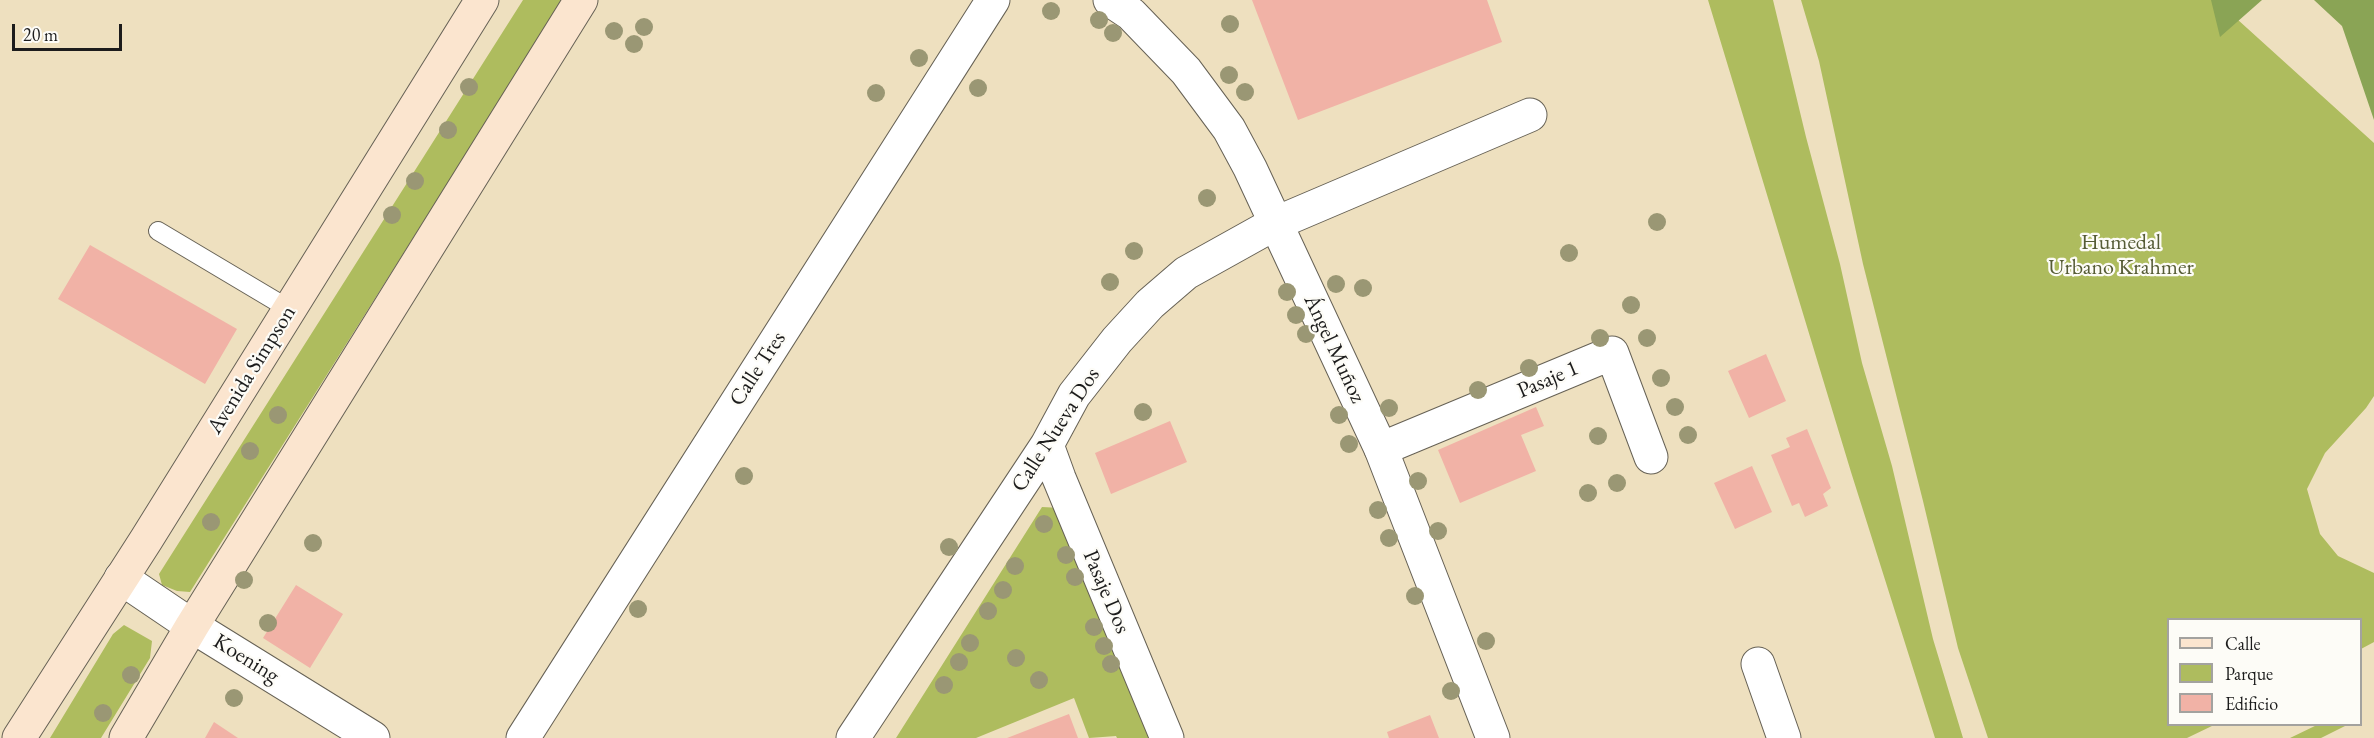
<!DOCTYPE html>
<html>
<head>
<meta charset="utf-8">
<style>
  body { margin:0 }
  #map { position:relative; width:2374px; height:738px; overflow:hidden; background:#eee0bf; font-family:"EB Garamond",serif }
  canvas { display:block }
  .legend { position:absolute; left:2167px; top:618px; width:195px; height:108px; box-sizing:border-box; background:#fdfcf7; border:2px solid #a3a29f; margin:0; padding:8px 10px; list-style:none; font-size:18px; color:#1c1c1c }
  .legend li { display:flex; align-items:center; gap:12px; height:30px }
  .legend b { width:30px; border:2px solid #a3a29f }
  .scale { position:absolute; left:12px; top:24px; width:110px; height:27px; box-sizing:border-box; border:3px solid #1c1c1c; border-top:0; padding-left:8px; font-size:18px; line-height:21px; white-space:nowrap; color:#1c1c1c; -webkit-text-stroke:4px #fdfcf7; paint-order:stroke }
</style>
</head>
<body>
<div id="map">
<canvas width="2374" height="738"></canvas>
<ul class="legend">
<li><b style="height:8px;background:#fbe5cf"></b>Calle</li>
<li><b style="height:16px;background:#aebc5e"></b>Parque</li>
<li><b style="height:16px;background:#f1b2a6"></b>Edificio</li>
</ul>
<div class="scale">20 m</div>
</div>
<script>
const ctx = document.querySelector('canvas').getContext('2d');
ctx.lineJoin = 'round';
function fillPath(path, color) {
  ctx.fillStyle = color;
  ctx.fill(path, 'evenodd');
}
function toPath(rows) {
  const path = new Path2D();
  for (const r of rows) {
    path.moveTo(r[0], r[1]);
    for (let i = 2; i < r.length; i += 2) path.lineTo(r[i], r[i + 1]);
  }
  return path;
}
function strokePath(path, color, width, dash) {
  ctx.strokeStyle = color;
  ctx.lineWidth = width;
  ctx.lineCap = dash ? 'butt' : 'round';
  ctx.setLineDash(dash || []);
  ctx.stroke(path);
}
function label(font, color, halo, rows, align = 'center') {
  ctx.font = font + ' "EB Garamond",serif';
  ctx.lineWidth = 4.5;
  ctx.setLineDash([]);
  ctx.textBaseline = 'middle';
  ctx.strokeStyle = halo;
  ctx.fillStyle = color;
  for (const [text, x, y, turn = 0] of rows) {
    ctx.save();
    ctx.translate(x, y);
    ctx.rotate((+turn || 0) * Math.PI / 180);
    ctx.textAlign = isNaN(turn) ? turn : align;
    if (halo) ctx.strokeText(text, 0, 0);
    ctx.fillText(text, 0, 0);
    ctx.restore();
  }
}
fillPath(toPath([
  [523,0,563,0,190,592,177,591,162,585,159,574],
  [1708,0,1773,0,1806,137,1840,264,1862,363,1892,466,1933,639,1963,738,1935,738,1851,472],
  [1801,0,2216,0,2374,143,2374,396,2366,408,2325,453,2307,489,2320,534,2338,556,2374,573,2374,642,2361,649,2360,620,2168,620,2168,724,2214,725,2187,738,1988,738,1958,648,1923,501,1863,264,1819,61],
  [1042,507,1061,508,1156,738,1117,738,1116,736,1089,738,1074,698,976,738,896,738],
  [124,625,152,641,150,658,101,738,50,738,113,634],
  [2319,724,2347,725,2321,738,2290,738]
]), '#aebc5e');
fillPath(toPath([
  [2211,0,2262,0,2220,37],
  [2314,0,2374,0,2374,120,2342,26]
]), '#8aa455');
fillPath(toPath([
  [1252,0,1487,0,1502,42,1298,120],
  [90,245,237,329,205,384,58,299],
  [1766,354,1786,401,1749,418,1728,371],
  [1536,407,1544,426,1521,435,1536,471,1460,503,1438,450],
  [1170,421,1187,462,1111,494,1095,453],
  [1807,429,1831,488,1823,494,1828,506,1805,517,1799,503,1792,506,1771,455,1790,447,1786,438],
  [1752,466,1772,512,1735,529,1714,483],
  [296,585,343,614,310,668,263,638],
  [1069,714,1078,738,1007,738],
  [1430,715,1439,738,1389,738,1387,732],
  [214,722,238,738,205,738]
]), '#f1b2a6');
const service = toPath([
  [158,231,289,309]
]);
const minor = toPath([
  [1047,445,1059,478,1167,738],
  [1381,449,1612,353,1651,457],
  [121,578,192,626,373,738],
  [1758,664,1784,738],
  [523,738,993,0],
  [853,738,1047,445,1074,395,1117,340,1150,304,1186,273,1274,224,1530,115]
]);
const tertiary = toPath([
  [1110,0,1131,14,1186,71,1229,129,1250,168,1381,449,1493,738]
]);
const secondary = toPath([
  [19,738,146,540,482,0],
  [126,738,192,626,581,0]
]);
strokePath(service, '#666155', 20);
strokePath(minor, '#666155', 35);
strokePath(tertiary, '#666155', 35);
strokePath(secondary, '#666155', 35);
strokePath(service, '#fff', 18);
strokePath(minor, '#fff', 33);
strokePath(tertiary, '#fff', 33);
strokePath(secondary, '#fbe5cf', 33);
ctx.fillStyle = '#9a9774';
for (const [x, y] of [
  [1051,11],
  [1099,20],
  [1230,24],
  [644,27],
  [614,31],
  [1113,33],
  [634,44],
  [919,58],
  [1229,75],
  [469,87],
  [978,88],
  [1245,92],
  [876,93],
  [448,130],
  [415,181],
  [1207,198],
  [392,215],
  [1657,222],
  [1134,251],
  [1569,253],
  [1110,282],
  [1336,284],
  [1363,288],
  [1287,292],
  [1631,305],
  [1296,315],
  [1306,334],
  [1600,338],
  [1647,338],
  [1529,368],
  [1661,378],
  [1478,390],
  [1675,407],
  [1389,408],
  [1143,412],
  [278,415],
  [1339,415],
  [1688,435],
  [1598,436],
  [1349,444],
  [250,451],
  [744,476],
  [1418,481],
  [1617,483],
  [1588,493],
  [1378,510],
  [211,522],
  [1044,524],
  [1438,531],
  [1389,538],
  [313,543],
  [949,547],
  [1066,555],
  [1015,566],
  [1075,577],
  [244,580],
  [1003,590],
  [1415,596],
  [638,609],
  [988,611],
  [268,623],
  [1094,627],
  [1486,641],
  [970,643],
  [1104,646],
  [1016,658],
  [959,662],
  [1111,664],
  [131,675],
  [1039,680],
  [944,685],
  [1451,691],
  [234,698],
  [103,713]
]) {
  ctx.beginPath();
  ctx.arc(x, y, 9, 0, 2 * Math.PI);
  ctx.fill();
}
label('22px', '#565c36', '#fdfcf7', [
  ["Humedal",2121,243],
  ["Urbano Krahmer",2121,268]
]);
label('22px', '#1c1c1c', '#fdfcf7', [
  ["Ángel Muñoz",1334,349,65],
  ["Calle Tres",758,369,-57],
  ["Avenida Simpson",252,370,-58],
  ["Pasaje 1",1548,380,-23],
  ["Calle Nueva Dos",1056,430,-57],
  ["Pasaje Dos",1106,592,67],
  ["Koening",246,659,32]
]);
</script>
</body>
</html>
